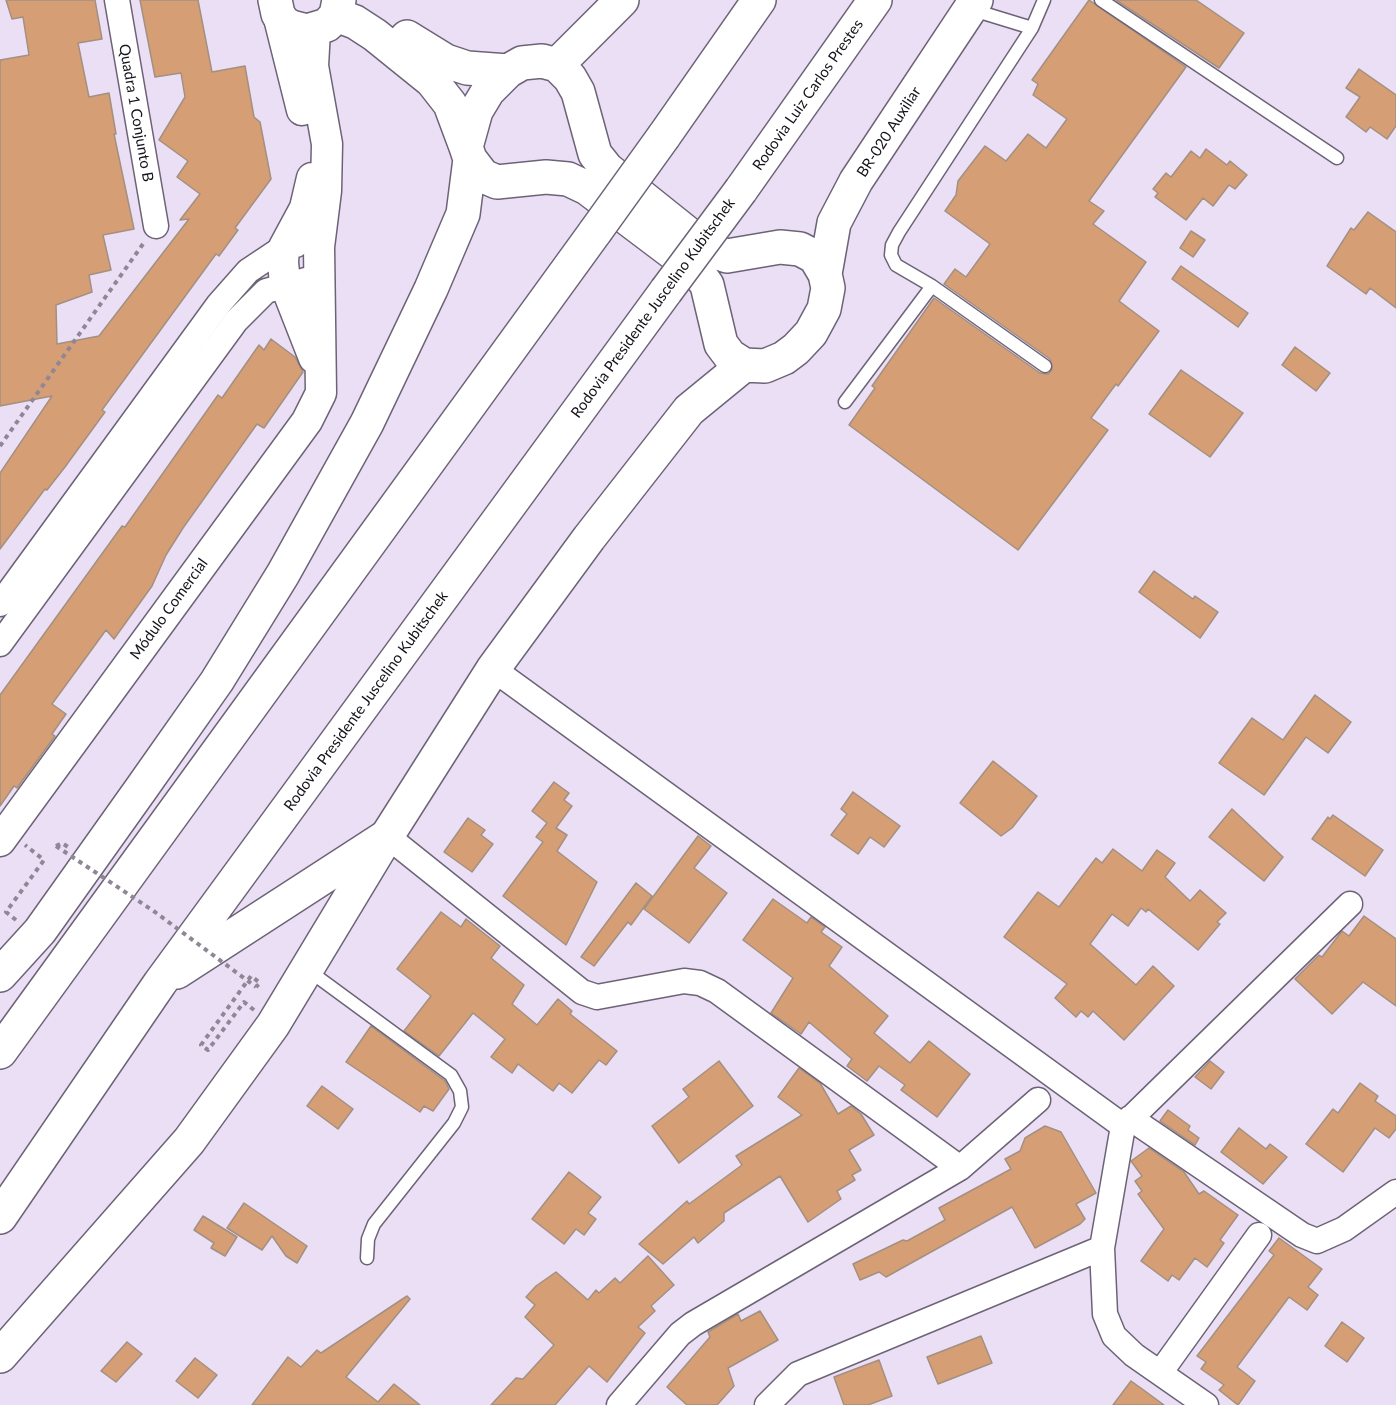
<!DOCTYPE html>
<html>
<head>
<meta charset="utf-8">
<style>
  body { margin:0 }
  canvas { display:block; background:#ebdff5 }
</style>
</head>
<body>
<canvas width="1396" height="1405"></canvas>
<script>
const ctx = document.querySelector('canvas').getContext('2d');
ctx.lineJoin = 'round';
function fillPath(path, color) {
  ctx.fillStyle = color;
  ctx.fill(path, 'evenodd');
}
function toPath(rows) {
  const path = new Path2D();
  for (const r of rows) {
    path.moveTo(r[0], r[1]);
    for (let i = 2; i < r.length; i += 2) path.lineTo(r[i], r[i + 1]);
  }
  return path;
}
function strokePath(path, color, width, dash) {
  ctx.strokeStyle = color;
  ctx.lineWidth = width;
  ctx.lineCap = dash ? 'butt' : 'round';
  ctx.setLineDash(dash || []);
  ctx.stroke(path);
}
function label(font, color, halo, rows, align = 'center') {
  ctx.font = font + ' Lato,sans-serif';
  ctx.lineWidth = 4.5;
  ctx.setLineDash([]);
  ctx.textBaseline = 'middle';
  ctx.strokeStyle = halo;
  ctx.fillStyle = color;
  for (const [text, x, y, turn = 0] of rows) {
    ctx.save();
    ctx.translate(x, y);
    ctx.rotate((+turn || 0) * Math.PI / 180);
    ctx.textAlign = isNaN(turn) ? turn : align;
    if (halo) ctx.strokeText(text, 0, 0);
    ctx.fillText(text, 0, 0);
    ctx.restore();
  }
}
const building = toPath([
  [6,0,95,0,102,39,78,43,89,97,109,93,116,134,114,134,134,229,103,235,111,270,89,275,92,292,56,305,57,344,99,336,189,219,180,220,200,194,177,177,188,161,159,140,185,97,181,73,155,77,140,0,198,0,212,72,245,66,254,117,260,122,271,179,235,228,238,230,219,256,216,254,102,410,105,412,65,467,47,490,45,489,0,549,0,473,52,396,0,406,0,60,29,55,23,17,12,19,6,0],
  [1089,0,1186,67,1089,201,1104,211,1093,224,1146,262,1119,301,1159,331,1118,386,1116,384,1091,418,1108,430,1018,550,849,425,875,388,872,386,934,298,1040,373,1048,374,1052,370,1050,359,944,284,955,269,966,277,990,244,945,211,956,195,958,181,985,146,1006,161,1028,134,1046,148,1067,119,1033,95,1038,84,1032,80,1089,0],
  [1116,0,1196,0,1244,33,1219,68,1116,0],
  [1359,69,1396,95,1396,126,1387,139,1370,127,1366,132,1346,117,1360,97,1346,88,1359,69],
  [1206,149,1227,165,1230,161,1247,175,1235,189,1229,185,1213,206,1203,198,1186,220,1155,197,1158,193,1153,189,1166,173,1171,177,1191,151,1200,158,1206,149],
  [1368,212,1396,232,1396,308,1370,288,1366,294,1327,266,1351,228,1354,230,1368,212],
  [1191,231,1205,240,1193,257,1180,248,1191,231],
  [1181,266,1248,313,1238,327,1172,279,1181,266],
  [271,339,295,357,303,372,264,428,257,424,183,528,166,555,152,586,114,639,106,630,52,704,66,714,52,734,55,736,17,788,14,786,0,806,0,695,122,526,125,527,218,395,222,398,259,345,264,350,271,339],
  [1295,347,1330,373,1316,391,1282,365,1295,347],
  [1181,370,1243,413,1210,457,1149,414,1181,370],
  [1154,571,1193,599,1195,596,1218,612,1200,638,1139,592,1154,571],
  [1315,695,1351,722,1328,753,1306,737,1264,795,1219,763,1252,718,1283,740,1315,695],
  [993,761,1037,796,1012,828,1001,836,960,803,993,761],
  [554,782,569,793,564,800,572,806,556,828,567,835,557,851,597,882,566,945,503,896,543,842,536,837,547,823,532,811,554,782],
  [853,792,900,826,884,847,870,837,858,854,831,835,847,814,841,809,853,792],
  [1232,809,1283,857,1264,881,1209,837,1232,809],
  [1333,815,1383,850,1365,876,1312,839,1328,817,1330,819,1333,815],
  [468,818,485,830,481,835,493,844,472,872,444,852,468,818],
  [698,836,711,846,694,868,727,893,689,943,644,909,698,836],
  [1113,849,1142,871,1157,850,1175,863,1165,877,1190,901,1200,890,1226,913,1217,922,1220,924,1198,950,1148,909,1146,912,1141,908,1128,926,1112,914,1090,944,1136,985,1153,966,1174,986,1124,1040,1093,1011,1088,1017,1081,1011,1076,1017,1055,998,1067,984,1004,937,1038,892,1059,907,1096,858,1102,863,1113,849],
  [636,883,652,896,631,925,628,922,594,966,581,957,636,883],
  [773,899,807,923,811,917,825,927,821,932,842,947,829,966,888,1016,874,1033,910,1063,929,1041,970,1074,937,1117,901,1090,905,1085,879,1066,867,1081,847,1066,852,1059,809,1022,801,1034,771,1013,793,978,743,940,773,899],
  [441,912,461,927,466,919,500,946,491,958,524,985,512,1004,537,1025,558,999,572,1011,570,1014,617,1051,606,1065,599,1060,572,1093,559,1083,553,1091,518,1064,512,1073,491,1057,505,1039,473,1013,439,1056,404,1031,431,996,397,969,441,912],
  [1364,916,1396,939,1396,1006,1363,982,1332,1014,1295,979,1319,955,1322,957,1342,931,1349,936,1364,916],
  [371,1026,445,1081,449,1089,433,1111,424,1106,420,1112,346,1062,371,1026],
  [719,1061,753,1106,679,1163,652,1126,689,1097,683,1089,719,1061],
  [1210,1061,1224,1072,1211,1089,1195,1077,1210,1061],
  [799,1068,820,1083,838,1114,851,1106,861,1114,874,1135,849,1150,861,1170,852,1175,855,1180,837,1191,841,1199,808,1222,780,1176,724,1213,724,1221,698,1243,694,1237,663,1264,639,1244,687,1201,689,1204,742,1165,736,1156,802,1115,778,1097,799,1068],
  [1360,1083,1378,1096,1375,1101,1396,1116,1396,1129,1389,1138,1375,1128,1343,1172,1306,1144,1333,1109,1338,1113,1360,1083],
  [322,1086,353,1109,338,1129,307,1106,322,1086],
  [1168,1110,1190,1126,1188,1130,1199,1138,1195,1145,1160,1121,1168,1110],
  [1045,1126,1061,1132,1096,1193,1076,1204,1085,1219,1080,1224,1035,1248,1012,1207,886,1277,879,1272,860,1280,853,1264,903,1240,907,1241,945,1220,939,1208,1011,1169,1005,1159,1020,1151,1025,1138,1045,1126],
  [1239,1128,1266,1149,1270,1144,1287,1157,1263,1184,1221,1152,1239,1128],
  [1149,1148,1184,1172,1199,1194,1204,1191,1238,1215,1220,1240,1224,1243,1207,1267,1195,1258,1179,1280,1172,1275,1168,1281,1141,1261,1164,1229,1138,1194,1142,1191,1135,1181,1142,1176,1131,1161,1149,1148],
  [569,1172,601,1197,588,1213,596,1219,584,1235,576,1229,564,1244,532,1219,569,1172],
  [244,1203,307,1246,297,1263,286,1256,272,1236,262,1250,227,1228,244,1203],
  [203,1216,237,1237,225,1256,211,1248,214,1243,194,1230,203,1216],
  [1279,1238,1322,1269,1308,1287,1318,1295,1307,1310,1289,1297,1237,1367,1255,1381,1238,1405,1219,1390,1224,1385,1201,1369,1206,1362,1197,1356,1274,1255,1269,1251,1279,1238],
  [648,1256,674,1285,651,1306,655,1311,638,1327,645,1333,607,1382,589,1366,555,1405,491,1405,516,1378,523,1379,554,1345,525,1317,535,1305,526,1297,536,1286,556,1272,588,1300,596,1290,599,1293,615,1278,620,1283,648,1256],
  [407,1296,410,1299,346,1377,378,1402,394,1384,420,1405,252,1405,288,1357,301,1367,317,1350,321,1353,407,1296],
  [760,1311,778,1340,728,1368,734,1386,717,1405,687,1405,667,1387,710,1337,708,1332,738,1314,741,1321,760,1311],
  [1342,1322,1364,1338,1347,1362,1325,1346,1342,1322],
  [981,1336,992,1363,938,1384,927,1357,981,1336],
  [127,1342,142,1354,116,1382,101,1371,127,1342],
  [195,1358,217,1375,198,1398,176,1381,195,1358],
  [879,1360,892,1396,868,1405,844,1405,834,1377,879,1360],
  [1131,1381,1145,1391,1164,1405,1113,1405,1131,1381]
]);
fillPath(building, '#d59e75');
strokePath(building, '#a39082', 1.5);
const service = toPath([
  [1101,0,1337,158],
  [970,9,1032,28,1044,0],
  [1032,28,899,232,892,245,891,255,896,265,932,286,1045,366],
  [845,402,932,286],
  [308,970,451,1075,460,1091,462,1107,454,1123,374,1224,368,1239,367,1258]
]);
const minor = toPath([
  [117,0,156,226],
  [0,604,218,305,248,271,284,247,296,245],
  [0,644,236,321,266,291,320,276],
  [493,669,1123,1126,1102,1248,1105,1314,1114,1336,1134,1355,1206,1405],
  [387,836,582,992,597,997,684,981,700,983,717,991,960,1168],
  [1130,1118,1302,1235,1317,1241,1344,1229,1396,1192],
  [1123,1126,1350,904],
  [1160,1373,1259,1235],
  [619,1405,680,1334,693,1324,960,1168,1038,1100],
  [767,1405,798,1374,1102,1248]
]);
const tertiary = toPath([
  [278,14,302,110],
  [312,178,305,208,284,247,283,262,285,284,314,358],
  [0,841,307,421,321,393,319,247,326,191,327,144,313,66,315,30]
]);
const secondary = toPath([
  [275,0,278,14,283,22,291,27,307,31,327,25,336,15,339,0],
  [336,15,355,22,375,35,432,81,450,104,466,147],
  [407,37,446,61,467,68,508,71],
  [542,61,557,65,570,78,578,92,595,154,607,169,707,249,727,256,780,247,800,249,815,257,825,274,828,288,824,309,811,333,796,349,784,358,765,366,744,365,730,356,721,344,707,285,697,271,587,188,568,179,546,177,497,182,483,176,470,159,466,147,476,111,488,91,508,71,522,63,542,61],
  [557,65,622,0],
  [825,274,834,223,856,181,976,0],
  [0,975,40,931,141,789,217,681,283,574,367,423,431,289,463,214,470,159],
  [0,1356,189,1141,273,1025,387,836,493,669,589,538,689,410,744,365]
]);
const trunk = toPath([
  [664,136,759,0],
  [741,190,875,0],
  [177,972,387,836],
  [0,1052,595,232],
  [0,1217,160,983,666,291]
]);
strokePath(service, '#6d6376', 15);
strokePath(minor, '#6d6376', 27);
strokePath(tertiary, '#6d6376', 33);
strokePath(secondary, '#6d6376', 36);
strokePath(trunk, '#6d6376', 36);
strokePath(toPath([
  [0,446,143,244],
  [56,846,62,843,68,847],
  [16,920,6,912,44,860,25,845],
  [254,1010,244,1002,208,1050,201,1045,251,976,260,983,256,987]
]), '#8f8696', 4, [4.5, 4.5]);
strokePath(service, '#fff', 12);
strokePath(minor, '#fff', 24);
strokePath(tertiary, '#fff', 30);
strokePath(secondary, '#fff', 33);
strokePath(trunk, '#fff', 33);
const trunkBridge = toPath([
  [595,232,664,136],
  [666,291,741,190]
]);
strokePath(trunkBridge, '#6d6376', 36, []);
strokePath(toPath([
  [56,846,155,912,256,987]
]), '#8f8696', 4, [4.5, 4.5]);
strokePath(trunkBridge, '#fff', 33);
label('15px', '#151118', '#fff', [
  ["Rodovia Luiz Carlos Prestes",808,95,-55],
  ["Quadra 1 Conjunto B",136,113,80],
  ["BR-020 Auxiliar",889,132,-57],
  ["Rodovia Presidente Juscelino Kubitschek",653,308,-54],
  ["Módulo Comercial",169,609,-54],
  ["Rodovia Presidente Juscelino Kubitschek",366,701,-54]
]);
</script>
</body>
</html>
